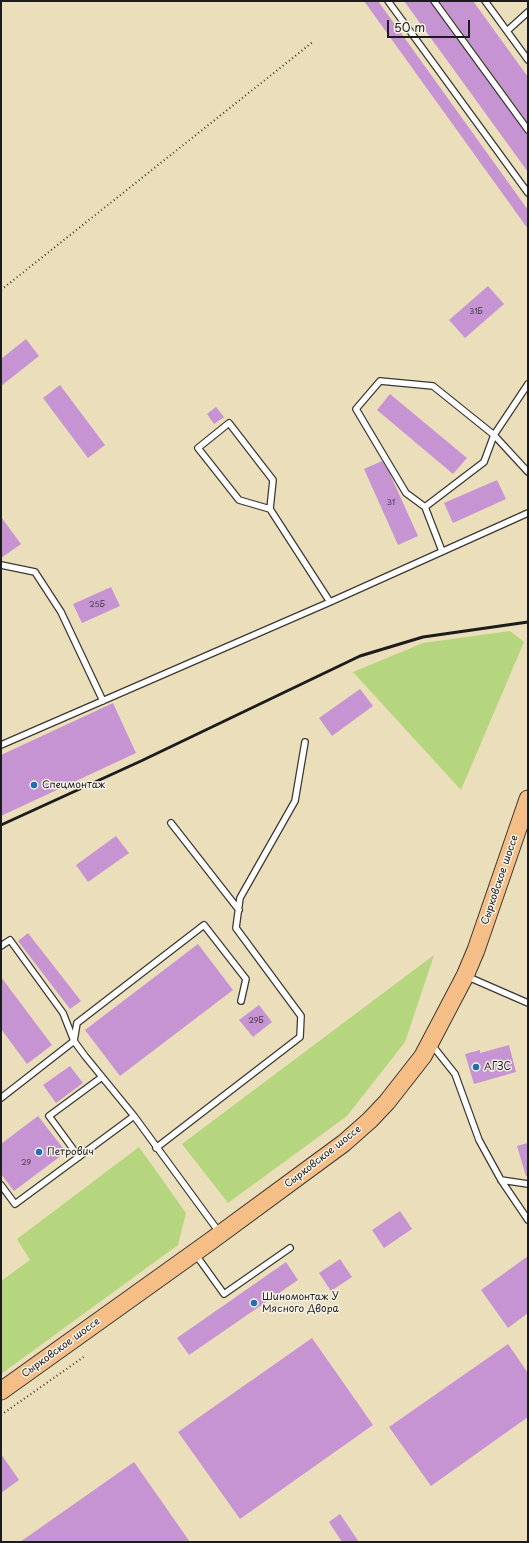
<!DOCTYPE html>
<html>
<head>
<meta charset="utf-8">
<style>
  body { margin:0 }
  #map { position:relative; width:529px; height:1543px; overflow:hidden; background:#ebdeba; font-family:"Playpen Sans",sans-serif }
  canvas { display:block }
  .frame { position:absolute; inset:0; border:2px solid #1c1c1c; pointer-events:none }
  .scale { position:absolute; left:387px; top:20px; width:83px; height:18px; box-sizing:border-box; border:2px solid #1c1c1c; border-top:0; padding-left:5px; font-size:12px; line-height:14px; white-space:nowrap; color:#1c1c1c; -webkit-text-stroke:3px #f7f3e8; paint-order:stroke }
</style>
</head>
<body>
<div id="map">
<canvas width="529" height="1543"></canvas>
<div class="frame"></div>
<div class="scale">50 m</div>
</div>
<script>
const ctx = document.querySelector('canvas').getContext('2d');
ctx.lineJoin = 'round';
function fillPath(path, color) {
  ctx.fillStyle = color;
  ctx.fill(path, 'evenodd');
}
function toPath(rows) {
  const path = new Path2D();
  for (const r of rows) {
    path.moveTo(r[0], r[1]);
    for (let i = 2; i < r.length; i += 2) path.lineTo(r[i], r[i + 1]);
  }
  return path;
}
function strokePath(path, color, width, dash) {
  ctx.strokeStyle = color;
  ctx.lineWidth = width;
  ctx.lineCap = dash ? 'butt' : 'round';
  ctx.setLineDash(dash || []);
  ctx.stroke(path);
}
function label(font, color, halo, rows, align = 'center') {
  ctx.font = font + ' "Playpen Sans",sans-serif';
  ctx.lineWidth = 3;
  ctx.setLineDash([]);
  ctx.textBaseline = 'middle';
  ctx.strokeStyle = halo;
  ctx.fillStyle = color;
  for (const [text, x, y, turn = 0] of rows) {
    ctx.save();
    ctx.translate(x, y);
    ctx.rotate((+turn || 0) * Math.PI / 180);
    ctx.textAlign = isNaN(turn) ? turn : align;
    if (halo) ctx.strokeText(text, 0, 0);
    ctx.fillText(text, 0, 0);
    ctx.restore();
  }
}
fillPath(toPath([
  [510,631,524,642,461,790,353,672,423,643],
  [434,955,405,1042,347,1116,228,1203,182,1144],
  [139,1147,186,1213,178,1245,1,1374,1,1281,30,1260,17,1239]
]), '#b5d67e');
fillPath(toPath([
  [364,1,378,1,528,210,528,229],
  [404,1,430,1,525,132,528,134,528,172],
  [439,1,473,1,528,77,528,123],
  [488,286,504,304,465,338,449,320],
  [26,339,39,356,1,386,1,359],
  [60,385,105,445,88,458,43,398],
  [390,394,467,458,453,474,377,410],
  [216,407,224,417,214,424,207,414],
  [382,461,389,472,418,536,398,545,364,469],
  [497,480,506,499,453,523,444,503],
  [1,517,21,544,1,558],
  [111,587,120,606,82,623,73,604],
  [360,689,373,706,332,736,319,718],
  [113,703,136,753,1,816,1,755],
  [116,836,129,853,88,882,76,865],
  [28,933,81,1001,70,1009,18,941],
  [198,944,233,990,120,1076,85,1030],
  [1,977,52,1045,27,1064,1,1029],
  [259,1005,272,1022,253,1037,239,1020],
  [509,1045,516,1072,474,1084,465,1054,480,1050,480,1053],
  [70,1066,83,1083,56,1103,43,1085],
  [38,1116,66,1152,14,1191,1,1174,1,1144],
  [528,1143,528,1176,526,1176,517,1146],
  [400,1211,412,1229,384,1248,372,1230],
  [528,1256,528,1313,508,1328,481,1290],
  [340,1259,352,1277,331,1291,319,1273],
  [286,1262,298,1280,189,1355,177,1338],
  [312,1338,373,1425,240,1519,178,1432],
  [508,1344,528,1373,528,1417,431,1486,389,1427],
  [1,1454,19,1480,1,1493],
  [134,1462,190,1542,20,1542],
  [340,1514,359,1542,342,1542,329,1522]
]), '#c794d3');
const service = toPath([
  [388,1,528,193],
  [434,1,528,130],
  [485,1,528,60],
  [507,31,528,12],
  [425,507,406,493,356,409,380,381,433,386,494,435,528,472],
  [270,509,239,500,198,448,229,423,273,480,270,509,330,602],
  [442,551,425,507,484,462,494,435,528,384],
  [1,565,35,572,61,612,103,701],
  [1,745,330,602,528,513],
  [171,823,239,910],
  [1,946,10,940,63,1013,74,1041,85,1056,134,1116,219,1232],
  [466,976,528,1003],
  [432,1045,455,1074,479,1140,501,1180,528,1220],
  [1,1098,74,1041,77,1023,204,925,246,979,241,1001],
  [156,1148,300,1037,301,1016,236,928,240,898,295,801,305,742],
  [79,1157,49,1116,102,1077],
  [501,1180,528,1184],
  [1,1185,15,1204,134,1116],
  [196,1255,224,1294,290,1248]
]);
const primary = toPath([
  [1,1391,208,1243,344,1143,370,1120,387,1102,423,1056,465,976,476,950,528,799]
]);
strokePath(service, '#3b3934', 8);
strokePath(primary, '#3b3934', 19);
strokePath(toPath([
  [1,290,314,41],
  [1,1415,85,1356]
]), '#3b3934', 2, [1, 3]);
strokePath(service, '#fff', 5.5);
strokePath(primary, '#f6be87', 17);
strokePath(toPath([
  [1,825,141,761,360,656,423,637,528,622]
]), '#1c1c1c', 3);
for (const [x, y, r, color] of [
  [34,785,4,"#1f6fb2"],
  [476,1067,4,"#1f6fb2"],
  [39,1152,4,"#1f6fb2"],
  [254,1303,4,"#1f6fb2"]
]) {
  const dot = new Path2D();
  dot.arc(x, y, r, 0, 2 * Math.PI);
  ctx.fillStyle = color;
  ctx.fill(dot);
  strokePath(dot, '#f7f3e8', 1.5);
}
label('8px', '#473a4a', null, [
  ["31Б",476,312],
  ["31",391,503],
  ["25Б",97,605],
  ["29Б",256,1021],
  ["29",26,1163]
]);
label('10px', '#1c1c1c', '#f7f3e8', [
  ["Спецмонтаж",42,785],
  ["АГЗС",484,1067],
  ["Петрович",47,1152],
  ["Шиномонтаж У",262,1297],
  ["Мясного Двора",262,1309]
], 'left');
label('10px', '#1c1c1c', '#f7f3e8', [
  ["Сырковское шоссе",500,880,-71],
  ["Сырковское шоссе",323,1157,-38],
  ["Сырковское шоссе",61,1348,-36]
]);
</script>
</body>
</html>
